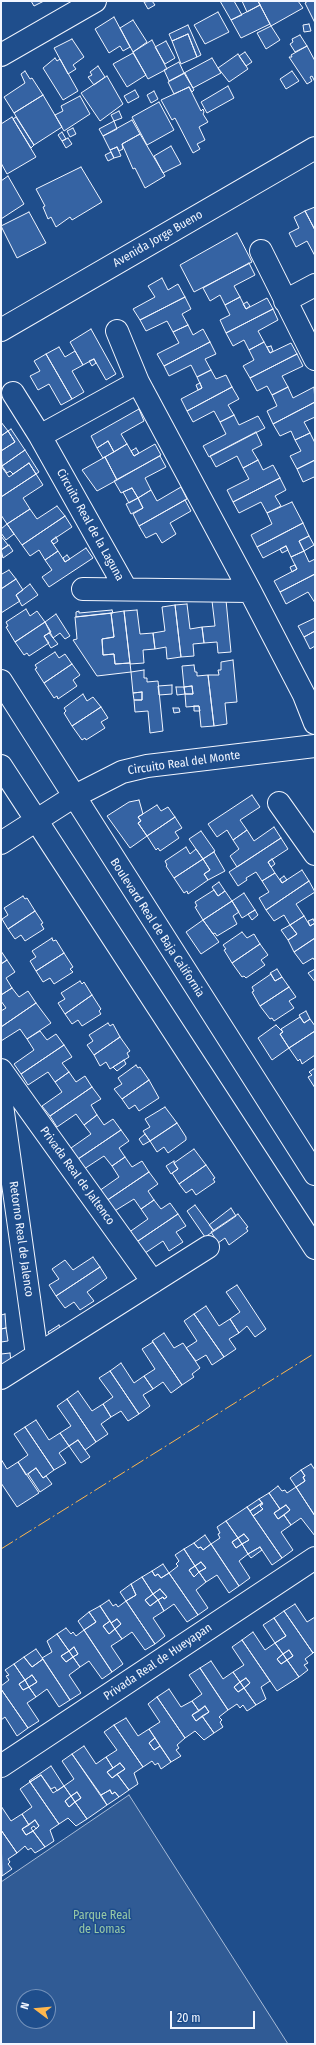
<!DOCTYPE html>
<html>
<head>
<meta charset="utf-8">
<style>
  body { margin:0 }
  #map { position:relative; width:316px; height:2045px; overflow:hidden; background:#1f4e8c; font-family:"Fira Sans Condensed",sans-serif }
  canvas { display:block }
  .frame { position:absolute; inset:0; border:2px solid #f2f6ff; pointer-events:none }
  .north { position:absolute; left:16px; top:1989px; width:40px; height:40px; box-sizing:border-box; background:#1f4e8c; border:1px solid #7391ba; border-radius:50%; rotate:286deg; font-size:11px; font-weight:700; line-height:16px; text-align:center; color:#f2f6ff }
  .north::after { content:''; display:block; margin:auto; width:14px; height:18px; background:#ffb74d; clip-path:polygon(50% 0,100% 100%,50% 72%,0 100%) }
  .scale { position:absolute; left:170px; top:2011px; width:85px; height:18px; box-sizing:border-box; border:2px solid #f2f6ff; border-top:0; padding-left:5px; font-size:12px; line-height:14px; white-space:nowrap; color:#f2f6ff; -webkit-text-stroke:3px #1f4e8c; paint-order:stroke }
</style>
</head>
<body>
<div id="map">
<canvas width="316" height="2045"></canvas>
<div class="frame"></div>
<div class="north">N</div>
<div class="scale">20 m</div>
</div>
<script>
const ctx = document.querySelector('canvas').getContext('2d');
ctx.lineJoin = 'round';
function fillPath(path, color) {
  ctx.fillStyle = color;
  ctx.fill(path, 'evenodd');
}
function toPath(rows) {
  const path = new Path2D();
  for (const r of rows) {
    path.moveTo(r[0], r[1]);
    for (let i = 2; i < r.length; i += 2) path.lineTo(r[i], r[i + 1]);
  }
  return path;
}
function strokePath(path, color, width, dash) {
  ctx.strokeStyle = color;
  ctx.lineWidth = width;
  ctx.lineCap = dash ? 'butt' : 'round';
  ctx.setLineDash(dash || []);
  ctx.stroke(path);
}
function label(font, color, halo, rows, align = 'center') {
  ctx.font = font + ' "Fira Sans Condensed",sans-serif';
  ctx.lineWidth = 3;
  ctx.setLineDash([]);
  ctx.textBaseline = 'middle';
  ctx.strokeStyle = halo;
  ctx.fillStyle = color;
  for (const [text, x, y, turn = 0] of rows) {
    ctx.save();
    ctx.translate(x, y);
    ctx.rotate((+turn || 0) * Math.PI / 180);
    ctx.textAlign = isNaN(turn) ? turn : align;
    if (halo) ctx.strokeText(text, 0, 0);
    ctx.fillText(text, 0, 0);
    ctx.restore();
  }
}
const built = toPath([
  [129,1795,288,2044,1,2044,1,1882,129,1795],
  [24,1997,48,1997,48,2021,24,2021,24,1997]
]);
fillPath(built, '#305b95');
strokePath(built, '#a8bbd7', 1);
const building = toPath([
  [31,1,44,1,34,6,31,1],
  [152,1,155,5,148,9,144,2,152,1],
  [220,1,234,1,242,15,231,20,220,1],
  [242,1,258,1,260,5,247,12,242,1],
  [258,1,298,1,303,8,271,26,258,1],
  [308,1,315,1,315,23,305,3,308,1],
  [260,5,270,24,241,38,231,20,260,5],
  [218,12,229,32,205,44,194,25,218,12],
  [114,17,130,47,123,51,120,46,109,53,95,29,114,17],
  [133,20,147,42,133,52,120,28,133,20],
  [309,24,311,31,304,32,303,25,309,24],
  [188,25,201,55,197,57,188,34,172,41,169,34,188,25],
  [271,26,280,40,266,49,257,33,271,26],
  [188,34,197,57,181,64,172,41,188,34],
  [300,35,307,46,295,52,290,44,293,42,292,39,300,35],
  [72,39,84,57,73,65,76,69,68,74,54,48,72,39],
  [152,40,167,69,148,79,133,52,152,40],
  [166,41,175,58,165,64,155,47,166,41],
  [307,46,315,61,315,82,312,76,310,77,312,81,307,84,289,57,292,57,291,55,307,46],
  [245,52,252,62,246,66,239,56,245,52],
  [133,53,146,75,127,87,113,64,133,53],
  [238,54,248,69,229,82,218,68,238,54],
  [55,58,57,61,60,59,78,91,63,100,43,68,55,58],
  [212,58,221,73,193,88,184,73,212,58],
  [179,62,184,73,169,81,164,70,179,62],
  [98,66,105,77,94,85,88,77,92,75,90,72,98,66],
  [25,71,30,79,32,78,43,95,14,113,4,97,25,83,21,74,25,71],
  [292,71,299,81,286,89,280,79,292,71],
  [185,73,194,90,192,92,189,87,174,94,168,82,185,73],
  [107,76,123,104,100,121,81,93,107,76],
  [228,86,234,98,207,113,201,102,228,86],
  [189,87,201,111,203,109,204,112,203,114,208,122,199,127,205,140,197,144,200,149,193,153,175,118,172,120,161,100,189,87],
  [135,90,139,97,128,103,124,96,135,90],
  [154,91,158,99,151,103,147,95,154,91],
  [43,95,62,127,34,145,14,113,43,95],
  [80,96,90,114,64,131,55,115,63,111,61,106,80,96],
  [159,102,174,130,147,145,132,117,159,102],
  [119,111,122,118,114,121,111,115,119,111],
  [12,117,36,157,7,174,1,163,1,124,12,117],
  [16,117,34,145,31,148,13,119,16,117],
  [132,120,140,134,122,144,123,149,119,151,117,147,110,150,103,136,132,120],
  [114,121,117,129,103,136,99,129,114,121],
  [73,128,76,134,70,137,67,131,73,128],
  [62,132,66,139,62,141,58,135,62,132],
  [140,134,165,176,145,188,135,168,133,169,122,144,140,134],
  [68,138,72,144,66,148,62,141,68,138],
  [171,146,181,164,163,173,154,156,171,146],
  [117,147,121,156,114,158,110,150,117,147],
  [111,152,114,158,108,161,105,155,111,152],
  [81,167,102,202,72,220,70,217,56,227,51,217,48,219,43,207,45,206,36,189,81,167],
  [8,176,24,204,1,219,1,181,8,176],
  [315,207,315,230,305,211,315,207],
  [305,211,315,230,315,256,307,241,296,247,289,233,299,228,294,217,305,211],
  [29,212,46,243,17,258,1,226,29,212],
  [237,233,252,262,194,292,180,265,237,233],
  [249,263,255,275,234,286,240,297,225,305,220,295,210,301,203,288,249,263],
  [162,278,168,290,178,284,185,297,140,320,133,309,155,297,148,286,162,278],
  [185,297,191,309,182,314,188,325,173,332,167,321,146,331,140,320,185,297],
  [240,297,246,309,267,298,273,309,226,333,220,320,230,315,225,305,240,297],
  [247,302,250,306,246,309,243,304,247,302],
  [273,309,278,320,258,331,264,342,249,350,244,340,233,346,226,333,273,309],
  [188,325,193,335,203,329,210,342,164,366,157,354,179,343,173,332,188,325],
  [91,329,116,374,106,380,94,359,83,365,70,342,91,329],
  [210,342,216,354,205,359,211,370,197,377,191,365,169,376,164,366,210,342],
  [264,342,270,353,291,343,297,354,250,378,243,366,254,360,249,350,264,342],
  [271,346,273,351,270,353,267,347,271,346],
  [59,347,65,357,75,351,83,365,72,371,84,392,72,399,46,354,59,347],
  [46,354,72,399,61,405,49,384,38,390,30,376,40,371,34,361,46,354],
  [297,354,303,366,282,376,288,387,272,395,267,386,257,391,250,378,297,354],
  [94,359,96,363,92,366,89,361,94,359],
  [211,370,216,379,226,375,232,387,187,411,181,399,202,388,197,377,211,370],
  [200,383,202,388,198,390,196,385,200,383],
  [232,387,239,399,228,405,234,415,220,422,214,411,193,422,187,411,232,387],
  [288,387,293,398,314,387,315,402,273,424,267,411,277,406,272,395,288,387],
  [315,402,315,417,304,422,310,433,295,440,291,431,280,436,273,424,315,402],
  [139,409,144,421,121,434,127,444,114,452,108,441,97,448,91,436,139,409],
  [234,415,239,425,258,416,265,428,209,457,203,446,226,434,220,422,234,415],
  [1,422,8,431,1,436,1,422],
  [11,429,25,450,2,466,1,451,15,442,8,431,11,429],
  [8,431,15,442,1,451,1,436,8,431],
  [256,432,262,445,252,450,258,460,243,468,237,456,216,467,210,456,256,432],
  [310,433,315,443,315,460,297,469,290,456,301,451,295,440,310,433],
  [108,441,114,452,103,458,97,448,108,441],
  [127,444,134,456,155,444,161,455,117,480,105,457,127,444],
  [136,448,139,453,134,456,131,451,136,448],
  [25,450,39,472,36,474,29,463,13,474,10,471,7,473,2,466,25,450],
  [160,456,166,467,145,478,151,490,138,498,132,488,121,493,114,481,160,456],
  [105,457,117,480,97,491,82,470,105,457],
  [258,460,263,470,273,465,280,478,233,502,227,490,249,479,243,468,258,460],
  [315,460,315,479,314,477,303,482,297,469,315,460],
  [29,463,36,474,1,497,1,466,9,477,29,463],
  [36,474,43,485,23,498,30,509,7,524,1,515,1,497,36,474],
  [280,478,286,490,275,496,281,506,267,513,261,502,239,513,233,502,280,478],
  [181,487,187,499,139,526,133,514,143,508,138,498,151,490,157,501,181,487],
  [132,488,138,498,129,503,123,492,132,488],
  [138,498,143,508,131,514,126,504,138,498],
  [185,500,191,511,170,523,176,534,162,543,156,533,146,538,139,526,185,500],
  [292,502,303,523,257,547,251,535,272,524,267,513,292,502],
  [57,506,65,516,22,545,7,524,30,509,37,519,57,506],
  [65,516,72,527,51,541,58,551,45,560,39,550,30,556,22,545,65,516],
  [303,523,309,536,299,541,304,551,291,557,286,546,263,558,257,547,303,523],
  [7,524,14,534,6,540,1,533,1,529,7,524],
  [1,536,8,545,1,550,1,536],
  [309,536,314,545,304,551,299,541,309,536],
  [56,537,58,541,54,544,51,541,56,537],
  [9,545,13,551,3,558,1,550,9,545],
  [286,546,288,550,282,553,280,549,286,546],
  [86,548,93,558,49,587,42,577,52,570,45,560,58,551,65,562,86,548],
  [304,551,309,562,315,559,315,574,280,592,274,581,297,569,291,557,304,551],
  [67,555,70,559,65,562,63,558,67,555],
  [295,565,297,569,292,572,290,567,295,565],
  [9,570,16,579,1,589,1,573,2,574,9,570],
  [315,574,315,603,308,592,286,604,280,592,315,574],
  [16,579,23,590,16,595,20,601,1,613,1,589,16,579],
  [30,584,38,595,22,606,16,595,30,584],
  [226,600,231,652,218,653,217,642,204,643,202,627,215,626,212,601,226,600],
  [187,604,190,629,202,627,204,643,193,644,194,656,181,657,175,605,187,604],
  [175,605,181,657,167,659,166,647,155,649,153,633,165,631,162,607,175,605],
  [26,609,30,616,37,611,45,622,15,642,6,627,8,626,6,622,26,609],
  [112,610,113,613,76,617,76,612,79,611,79,613,112,610],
  [137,610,140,634,153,633,155,649,143,650,144,663,130,664,124,611,137,610],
  [124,611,130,663,115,664,114,654,103,655,102,639,114,637,111,613,124,611],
  [111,613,114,637,102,639,103,655,114,654,115,664,130,663,131,672,97,676,73,640,77,639,75,617,111,613],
  [56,614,70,636,65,639,60,633,53,638,45,622,56,614],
  [315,618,315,631,304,637,298,626,315,618],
  [45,622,51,632,44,636,49,643,29,656,27,653,24,655,15,642,45,622],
  [315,631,315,646,310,649,304,637,315,631],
  [49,633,58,644,51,648,44,636,49,633],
  [55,652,59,658,65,654,72,664,44,683,35,669,37,668,35,665,55,652],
  [233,660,237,702,225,703,227,724,214,726,208,675,219,675,218,670,221,670,221,662,233,660],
  [72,664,80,675,73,680,77,686,58,699,57,696,54,698,44,683,72,664],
  [194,665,195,672,197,672,197,676,208,675,214,726,201,727,199,706,186,707,185,694,193,694,192,686,184,687,182,666,194,665],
  [144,670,144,678,147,678,147,682,158,681,163,731,150,733,148,711,135,712,134,700,142,700,142,692,133,693,131,672,144,670],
  [172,685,172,694,159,695,158,686,172,685],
  [192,686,193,694,185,694,184,687,192,686],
  [176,687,184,687,185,694,177,695,176,687],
  [142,692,142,700,134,700,133,693,142,692],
  [83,694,87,701,93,697,101,707,72,726,64,713,66,711,64,708,83,694],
  [194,706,199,706,200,711,194,711,194,706],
  [101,707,108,718,101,722,105,728,86,740,85,738,82,740,72,726,101,707],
  [173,708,179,708,180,712,174,713,173,708],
  [252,795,260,807,240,820,247,830,233,840,227,830,217,837,208,824,252,795],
  [139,800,143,814,138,817,141,821,138,823,147,836,130,848,107,816,129,802,139,800],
  [157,805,161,811,168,807,175,817,147,836,138,823,141,821,138,817,157,805],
  [175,817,182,828,175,832,179,838,160,851,158,848,156,850,147,836,175,817],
  [274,827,281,838,237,867,230,856,239,849,233,840,247,830,254,841,274,827],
  [201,831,215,851,203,859,189,839,201,831],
  [281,838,288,849,268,862,275,873,262,881,256,872,246,878,247,880,238,886,229,872,281,838],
  [186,847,190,854,196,849,203,859,174,878,166,866,167,865,165,861,186,847],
  [214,852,225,871,208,880,204,874,210,870,203,859,214,852],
  [203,859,210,870,204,874,208,880,188,894,187,891,184,893,174,878,203,859],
  [272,859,275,864,271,867,268,862,272,859],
  [302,870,309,881,266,910,259,898,269,892,262,881,275,873,282,883,302,870],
  [284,876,287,880,282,883,280,879,284,876],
  [309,881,315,892,296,904,304,916,290,925,284,915,274,921,266,910,309,881],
  [219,882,225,891,218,896,212,887,219,882],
  [214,890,218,896,225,891,232,901,203,920,195,907,197,906,195,902,214,890],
  [244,893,255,910,242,918,232,901,244,893],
  [23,896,25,899,27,898,35,911,8,929,2,919,8,915,4,908,23,896],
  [232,901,239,912,233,916,237,924,217,936,215,933,213,934,203,920,232,901],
  [255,910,258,915,252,920,248,914,255,910],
  [35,911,43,923,41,924,44,929,25,941,21,935,15,939,8,929,35,911],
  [304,916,310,926,315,923,315,938,294,952,288,940,297,934,290,925,304,916],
  [313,919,315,923,310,926,308,921,313,919],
  [203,920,219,942,201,954,186,932,203,920],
  [290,925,297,934,288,940,281,930,290,925],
  [242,932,247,938,254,934,260,944,232,963,224,950,226,949,223,945,242,932],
  [52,938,53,941,56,940,64,953,36,971,30,961,36,957,32,951,52,938],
  [315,938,315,961,313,958,303,964,294,952,315,938],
  [260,944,268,955,261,960,265,965,246,978,244,976,242,977,232,963,260,944],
  [1,951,7,960,1,964,1,951],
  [64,953,73,967,70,969,73,972,54,984,50,978,43,982,36,971,64,953],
  [7,960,15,972,6,978,12,988,1,995,1,964,7,960],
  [277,969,282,977,275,981,270,973,277,969],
  [315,969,315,982,308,973,315,969],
  [271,974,275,981,282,977,289,987,260,1006,252,992,254,991,252,987,271,974],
  [80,981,82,984,84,982,92,995,65,1014,58,1003,65,999,61,993,80,981],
  [289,987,296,997,289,1001,294,1008,274,1021,272,1018,270,1019,260,1006,289,987],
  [12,988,19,997,28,991,36,1003,1,1027,1,1011,6,1008,1,1001,1,995,12,988],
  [92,995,101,1009,99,1011,101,1014,82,1026,78,1020,72,1024,65,1014,92,995],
  [36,1003,51,1023,27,1039,20,1029,1,1041,1,1027,36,1003],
  [306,1011,310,1019,304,1023,299,1015,306,1011],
  [300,1017,304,1023,310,1019,315,1026,315,1031,289,1048,280,1034,283,1032,281,1029,300,1017],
  [108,1023,110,1026,113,1024,120,1037,94,1055,87,1045,93,1041,89,1035,108,1023],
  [276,1025,283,1032,280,1034,289,1048,272,1060,258,1038,276,1025],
  [40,1031,47,1040,56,1034,64,1045,21,1074,14,1064,34,1050,27,1039,40,1031],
  [315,1031,315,1055,302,1064,300,1059,298,1061,289,1048,315,1031],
  [120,1037,130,1051,127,1053,129,1057,110,1069,106,1062,100,1066,94,1055,120,1037],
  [64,1045,72,1057,62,1063,69,1072,55,1082,48,1072,28,1085,21,1074,64,1045],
  [124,1060,126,1064,117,1071,113,1067,124,1060],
  [136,1065,138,1068,140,1067,149,1080,122,1099,114,1089,122,1084,118,1078,136,1065],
  [315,1068,315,1088,308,1077,312,1075,309,1072,315,1068],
  [69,1072,76,1082,85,1076,92,1087,50,1116,42,1106,62,1092,55,1082,69,1072],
  [149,1080,159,1098,139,1111,135,1105,129,1109,122,1099,149,1080],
  [92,1087,101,1099,91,1105,97,1115,84,1125,76,1114,57,1127,50,1116,92,1087],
  [165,1107,177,1123,150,1141,143,1131,150,1127,145,1119,165,1107],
  [97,1115,104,1125,113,1119,121,1130,78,1159,71,1148,91,1134,84,1125,97,1115],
  [177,1123,186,1137,186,1140,168,1153,164,1147,157,1152,150,1141,177,1123],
  [121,1130,129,1141,119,1148,125,1157,112,1166,104,1156,84,1169,78,1159,121,1130],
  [145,1134,150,1141,143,1145,139,1139,145,1134],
  [194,1149,206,1165,179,1184,172,1173,178,1169,174,1163,194,1149],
  [125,1157,132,1167,142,1161,149,1172,106,1201,99,1191,119,1177,112,1166,125,1157],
  [174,1161,174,1163,178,1169,171,1174,166,1166,174,1161],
  [206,1165,215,1178,213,1179,215,1182,196,1195,192,1189,186,1193,179,1184,206,1165],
  [149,1172,158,1184,148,1191,154,1200,141,1209,134,1199,113,1212,106,1201,149,1172],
  [154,1200,161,1209,170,1203,178,1214,135,1243,128,1233,148,1219,141,1209,154,1200],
  [195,1205,214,1231,205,1237,187,1211,195,1205],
  [231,1208,236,1216,214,1231,209,1225,231,1208],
  [178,1214,186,1226,176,1232,183,1242,169,1251,163,1241,142,1255,135,1243,178,1214],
  [238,1214,248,1227,246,1228,248,1231,229,1245,225,1238,218,1243,211,1232,238,1214],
  [93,1257,100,1267,56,1296,49,1285,59,1279,52,1269,65,1260,73,1270,93,1257],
  [100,1267,107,1278,87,1292,94,1301,80,1310,74,1302,65,1308,56,1296,100,1267],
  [237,1285,266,1329,255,1337,247,1326,239,1333,230,1319,240,1312,226,1292,237,1285],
  [206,1306,219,1326,230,1319,239,1333,229,1339,236,1349,224,1357,194,1314,206,1306],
  [5,1314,6,1328,1,1329,1,1315,5,1314],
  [194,1314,224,1357,212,1365,206,1355,196,1361,186,1348,197,1341,184,1321,194,1314],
  [59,1325,64,1334,53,1341,48,1332,59,1325],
  [6,1328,8,1341,1,1342,1,1329,6,1328],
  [164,1333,174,1348,183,1343,200,1368,192,1374,194,1377,182,1385,152,1341,164,1333],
  [153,1342,182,1385,171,1393,163,1382,153,1389,144,1376,155,1369,142,1349,153,1342],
  [10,1353,13,1378,1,1380,1,1354,10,1353],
  [121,1363,134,1383,144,1376,153,1389,143,1395,150,1406,139,1414,110,1371,121,1363],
  [110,1371,139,1414,128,1421,121,1411,111,1417,103,1404,113,1397,99,1378,110,1371],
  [78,1391,92,1411,103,1404,111,1417,101,1424,108,1434,96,1442,67,1399,78,1391],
  [67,1399,96,1442,85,1450,78,1440,69,1446,60,1433,71,1426,57,1406,67,1399],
  [36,1420,49,1440,60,1433,69,1446,59,1453,66,1463,54,1470,25,1427,36,1420],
  [25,1427,54,1470,43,1478,36,1468,26,1475,18,1462,28,1455,14,1434,25,1427],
  [78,1440,90,1457,81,1463,69,1446,78,1440],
  [1,1459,7,1469,18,1462,39,1493,17,1507,1,1483,1,1459],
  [311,1464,315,1470,315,1516,296,1487,305,1481,303,1477,305,1476,301,1470,311,1464],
  [36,1468,43,1478,46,1476,52,1484,40,1492,28,1474,36,1468],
  [301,1470,305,1476,303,1477,305,1481,296,1487,290,1478,301,1470],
  [278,1486,282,1491,285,1490,287,1493,296,1487,315,1516,315,1536,301,1518,291,1525,284,1515,290,1510,286,1505,280,1509,269,1493,278,1486],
  [269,1493,280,1509,274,1513,278,1519,284,1515,291,1525,281,1532,293,1550,282,1558,253,1516,263,1509,260,1506,263,1504,259,1499,269,1493],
  [259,1499,262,1503,250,1511,247,1507,259,1499],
  [262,1503,260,1506,263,1509,253,1516,250,1511,262,1503],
  [286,1505,290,1510,278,1519,274,1513,286,1505],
  [247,1507,282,1558,272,1565,260,1547,248,1554,242,1544,249,1540,244,1534,238,1538,226,1521,247,1507],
  [226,1521,238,1538,232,1542,236,1548,242,1544,248,1554,239,1561,250,1578,239,1586,211,1544,220,1538,218,1534,220,1533,217,1527,226,1521],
  [244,1534,249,1540,242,1544,238,1538,244,1534],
  [205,1535,211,1544,203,1550,201,1547,198,1548,194,1543,205,1535],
  [238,1538,242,1544,236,1548,232,1542,238,1538],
  [194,1543,198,1548,201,1547,203,1550,211,1544,239,1586,229,1593,217,1575,206,1582,199,1572,206,1568,201,1562,195,1566,184,1549,194,1543],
  [260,1547,262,1550,251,1558,248,1554,260,1547],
  [184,1549,195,1566,189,1570,194,1577,199,1572,206,1582,196,1590,208,1608,198,1615,169,1573,178,1566,176,1564,179,1561,175,1555,184,1549],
  [201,1562,206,1568,199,1572,195,1566,201,1562],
  [163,1564,169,1573,161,1578,158,1574,155,1576,152,1571,163,1564],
  [195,1566,199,1572,194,1577,189,1570,195,1566],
  [152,1571,155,1576,158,1574,161,1578,169,1573,198,1615,187,1622,174,1604,164,1611,158,1600,163,1597,164,1599,167,1597,160,1589,153,1594,142,1577,152,1571],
  [142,1577,153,1594,145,1600,150,1606,158,1600,164,1611,153,1618,165,1636,155,1644,126,1601,136,1595,131,1584,142,1577],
  [131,1584,136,1595,126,1601,120,1592,131,1584],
  [160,1589,167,1597,164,1599,163,1597,158,1600,153,1594,160,1589],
  [153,1594,158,1600,150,1606,145,1600,153,1594],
  [109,1600,113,1606,116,1604,118,1607,126,1601,155,1644,145,1650,132,1632,122,1639,115,1629,121,1624,117,1619,111,1623,100,1606,109,1600],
  [295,1604,307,1622,315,1617,315,1651,313,1653,284,1611,295,1604],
  [100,1606,110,1621,103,1626,109,1634,115,1629,122,1639,111,1646,123,1664,112,1672,84,1630,96,1622,89,1612,100,1606],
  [284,1611,313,1653,305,1659,308,1663,304,1665,308,1670,299,1677,287,1660,293,1656,289,1650,283,1654,275,1643,286,1636,274,1618,284,1611],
  [89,1612,96,1622,84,1630,78,1621,89,1612],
  [274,1618,286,1636,275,1643,263,1625,274,1618],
  [117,1619,121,1624,115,1629,111,1623,117,1619],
  [110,1621,115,1629,109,1634,103,1626,110,1621],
  [66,1628,71,1634,73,1632,76,1636,84,1630,112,1672,102,1679,89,1661,80,1667,73,1657,78,1654,74,1647,69,1651,57,1634,66,1628],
  [253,1632,265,1650,275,1643,283,1654,277,1659,281,1664,287,1660,299,1677,277,1691,242,1640,253,1632],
  [57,1634,69,1651,61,1656,66,1662,73,1657,80,1667,69,1675,81,1693,70,1700,42,1658,52,1652,47,1641,57,1634],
  [242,1640,270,1681,261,1687,266,1699,256,1705,244,1688,250,1683,246,1678,240,1682,233,1672,244,1665,232,1647,242,1640],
  [74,1647,78,1654,73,1657,69,1651,74,1647],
  [36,1649,43,1659,32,1667,24,1657,36,1649],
  [289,1650,293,1656,287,1660,283,1654,289,1650],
  [69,1651,73,1657,66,1662,61,1656,69,1651],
  [283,1654,287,1660,281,1664,277,1659,283,1654],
  [24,1657,32,1667,43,1659,70,1700,59,1707,47,1689,36,1697,29,1687,37,1682,32,1675,25,1680,14,1664,24,1657],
  [211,1661,223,1679,233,1672,240,1682,234,1687,238,1692,244,1688,256,1705,247,1711,243,1705,240,1708,237,1704,228,1710,200,1668,211,1661],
  [14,1664,25,1680,19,1684,23,1690,29,1687,36,1697,27,1703,39,1721,28,1728,1,1689,1,1686,9,1680,6,1676,9,1675,5,1670,14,1664],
  [200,1668,228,1710,219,1717,222,1720,220,1722,223,1727,214,1733,202,1716,209,1712,205,1706,199,1711,192,1701,202,1694,189,1675,200,1668],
  [32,1675,37,1682,29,1687,25,1680,32,1675],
  [246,1678,250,1683,244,1688,240,1682,246,1678],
  [25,1680,29,1687,23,1690,19,1684,25,1680],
  [240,1682,244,1688,238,1692,234,1687,240,1682],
  [1,1689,28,1728,17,1736,5,1717,1,1720,1,1689],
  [169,1689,181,1707,192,1701,199,1711,192,1715,196,1721,202,1716,214,1733,204,1740,195,1731,185,1738,157,1697,169,1689],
  [157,1697,185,1738,177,1745,179,1748,176,1750,181,1756,171,1762,149,1729,160,1722,148,1704,157,1697],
  [205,1706,209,1712,196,1721,192,1715,205,1706],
  [126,1718,138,1736,149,1729,155,1738,149,1743,154,1750,160,1746,171,1762,161,1769,158,1763,155,1765,152,1761,143,1767,114,1725,126,1718],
  [114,1725,143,1767,134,1773,138,1784,129,1790,117,1774,125,1769,120,1763,113,1768,106,1757,117,1750,104,1732,114,1725],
  [155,1738,160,1746,154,1750,149,1743,155,1738],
  [84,1746,96,1764,106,1757,113,1768,107,1772,112,1778,117,1774,129,1790,119,1797,115,1792,112,1794,110,1790,101,1795,72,1754,84,1746],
  [72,1754,107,1805,87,1819,75,1802,81,1798,77,1792,71,1796,64,1786,74,1779,62,1761,72,1754],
  [120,1763,125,1769,112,1778,107,1772,120,1763],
  [51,1766,64,1786,57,1791,55,1787,51,1789,41,1775,30,1782,29,1781,51,1766],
  [41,1775,53,1793,64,1786,71,1796,65,1801,69,1807,75,1802,87,1819,76,1826,68,1818,59,1824,30,1782,41,1775],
  [30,1782,59,1824,50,1830,54,1841,45,1847,33,1831,39,1826,35,1820,29,1825,22,1814,32,1807,20,1789,30,1782],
  [110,1790,112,1794,115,1792,119,1797,107,1805,101,1795,110,1790],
  [77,1792,81,1798,75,1802,71,1796,77,1792],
  [71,1796,75,1802,69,1807,65,1801,71,1796],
  [1,1806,11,1821,22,1814,29,1825,22,1829,26,1835,33,1831,45,1847,35,1853,31,1848,28,1850,25,1846,17,1853,1,1830,1,1806],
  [35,1820,39,1826,36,1829,34,1826,31,1828,33,1831,26,1835,22,1829,35,1820],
  [1,1830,17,1853,8,1859,10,1862,8,1864,12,1869,2,1876,1,1830]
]);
fillPath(building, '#3563a3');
strokePath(building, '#f2f6ff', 1);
const minor = toPath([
  [1,55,95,1],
  [261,251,315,359],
  [285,301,315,285],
  [117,331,138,382,250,591,304,695,315,723],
  [13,393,40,436,126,589],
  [40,436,138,382],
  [83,589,250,591],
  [279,803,315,854],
  [1,1070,153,1282],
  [1,1098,37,1355],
  [1,1378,208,1247],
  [1,1766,315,1558]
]);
const tertiary = toPath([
  [1,681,315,1174],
  [1,766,315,1248],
  [1,843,73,797,122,772,147,766,315,746]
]);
const secondary = toPath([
  [1,330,315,148]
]);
strokePath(minor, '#f2f6ff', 24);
strokePath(tertiary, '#f2f6ff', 24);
strokePath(secondary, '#f2f6ff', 24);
strokePath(minor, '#1f4e8c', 22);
strokePath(tertiary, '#1f4e8c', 22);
strokePath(secondary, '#1f4e8c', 22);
strokePath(toPath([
  [1,1549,315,1353]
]), '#ffb74d', 1, [14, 3, 2, 3]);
label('12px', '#f2f6ff', '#1f4e8c', [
  ["Avenida Jorge Bueno",158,239,-30],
  ["Circuito Real de la Laguna",90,525,61],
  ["Circuito Real del Monte",184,763,-8],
  ["Boulevard Real de Baja California",157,928,57],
  ["Privada Real de Jaltenco",77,1176,54],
  ["Retorno Real de Jalenco",21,1239,82],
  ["Privada Real de Hueyapan",158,1662,-34]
]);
label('12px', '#97c8a6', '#1f4e8c', [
  ["Parque Real",102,1916],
  ["de Lomas",102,1930]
]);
</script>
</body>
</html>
